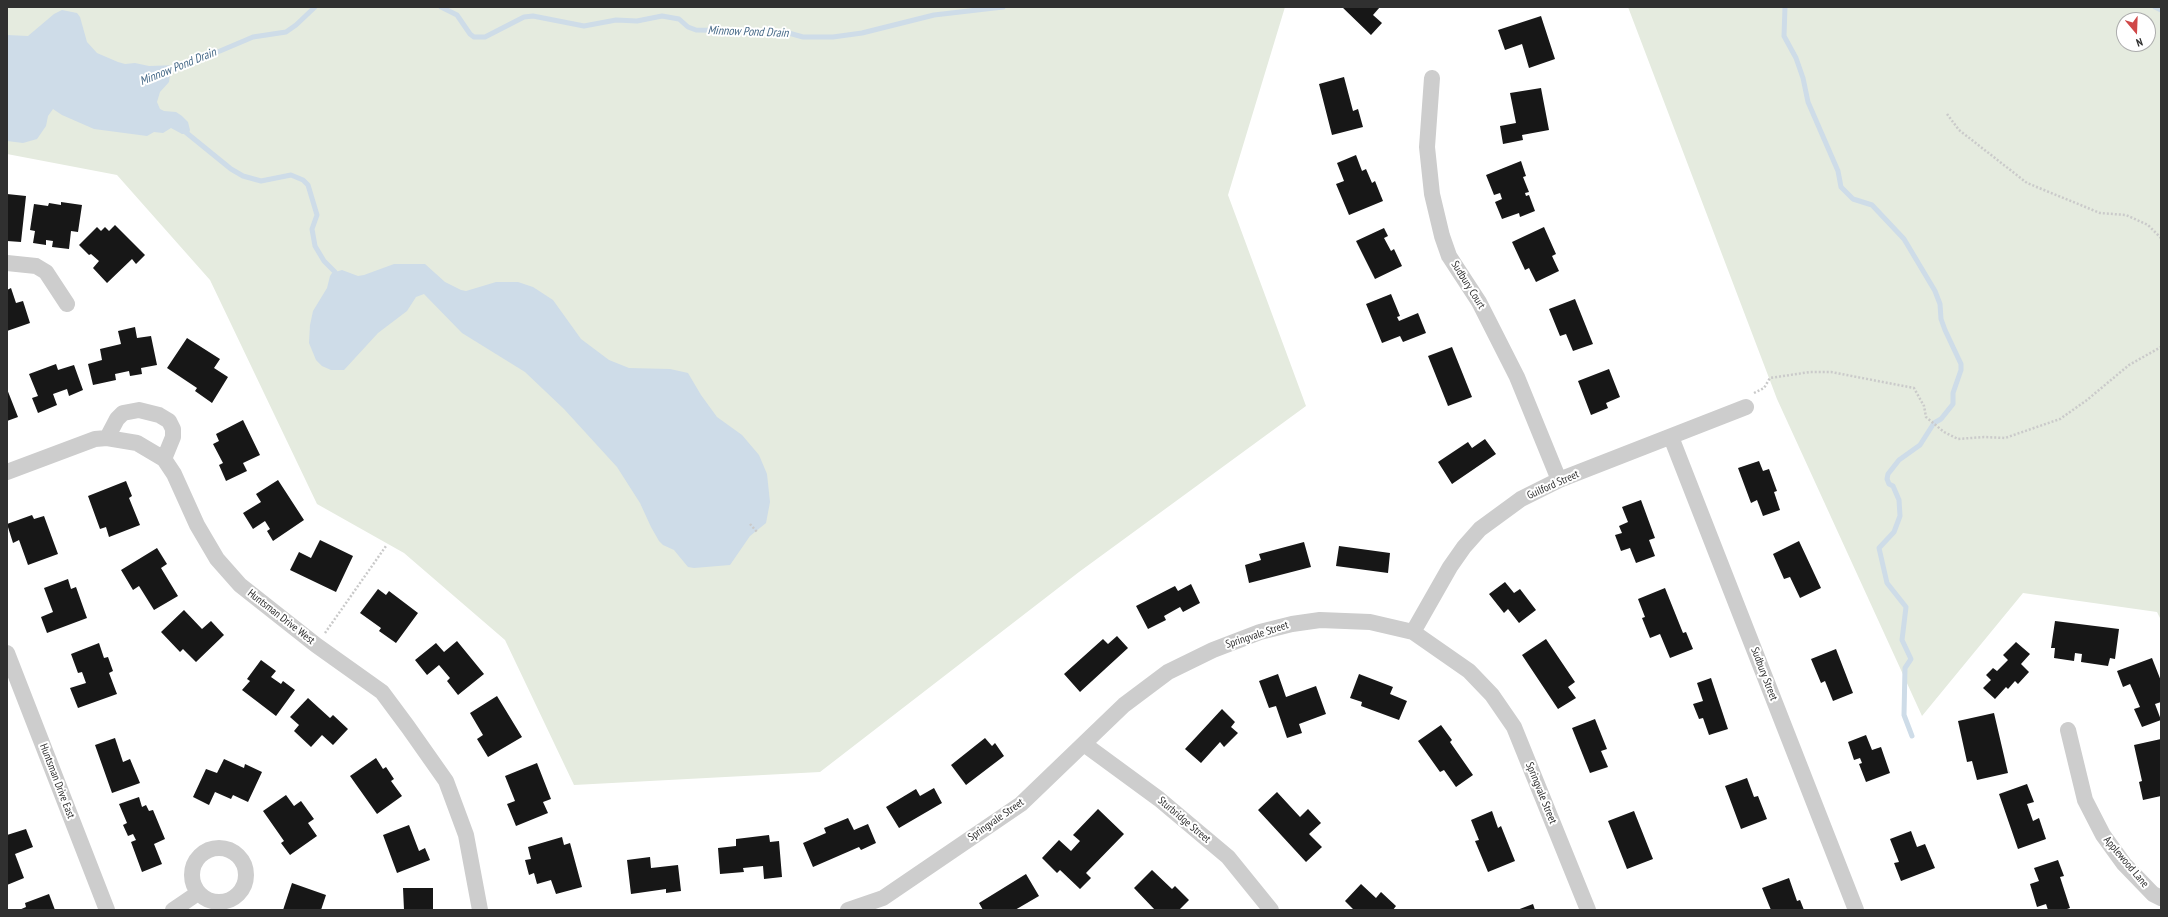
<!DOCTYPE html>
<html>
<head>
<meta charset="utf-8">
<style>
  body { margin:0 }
  #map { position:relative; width:2168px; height:917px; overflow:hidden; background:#fff; font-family:"PT Sans Narrow",sans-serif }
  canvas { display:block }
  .frame { position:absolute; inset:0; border:8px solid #303030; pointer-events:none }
  .north { position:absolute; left:2116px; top:12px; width:40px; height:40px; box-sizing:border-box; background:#fff; border:1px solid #acacac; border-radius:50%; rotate:161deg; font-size:11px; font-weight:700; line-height:16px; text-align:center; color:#303030 }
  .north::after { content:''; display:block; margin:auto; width:14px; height:18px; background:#d04848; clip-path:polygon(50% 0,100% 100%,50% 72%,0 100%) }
</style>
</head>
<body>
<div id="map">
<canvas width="2168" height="917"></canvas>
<div class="frame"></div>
<div class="north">N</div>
</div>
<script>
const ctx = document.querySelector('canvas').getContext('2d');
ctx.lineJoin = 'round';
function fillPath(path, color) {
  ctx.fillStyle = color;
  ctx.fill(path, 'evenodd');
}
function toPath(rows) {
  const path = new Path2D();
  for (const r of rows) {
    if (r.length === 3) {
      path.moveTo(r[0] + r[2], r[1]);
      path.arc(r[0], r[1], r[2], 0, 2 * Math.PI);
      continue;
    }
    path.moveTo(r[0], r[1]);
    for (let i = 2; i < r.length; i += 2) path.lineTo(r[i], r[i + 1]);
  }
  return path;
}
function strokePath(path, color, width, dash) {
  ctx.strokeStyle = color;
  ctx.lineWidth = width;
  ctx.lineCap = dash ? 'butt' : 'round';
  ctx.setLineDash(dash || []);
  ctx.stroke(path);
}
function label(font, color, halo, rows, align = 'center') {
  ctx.font = font + ' "PT Sans Narrow",sans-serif';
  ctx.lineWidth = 4;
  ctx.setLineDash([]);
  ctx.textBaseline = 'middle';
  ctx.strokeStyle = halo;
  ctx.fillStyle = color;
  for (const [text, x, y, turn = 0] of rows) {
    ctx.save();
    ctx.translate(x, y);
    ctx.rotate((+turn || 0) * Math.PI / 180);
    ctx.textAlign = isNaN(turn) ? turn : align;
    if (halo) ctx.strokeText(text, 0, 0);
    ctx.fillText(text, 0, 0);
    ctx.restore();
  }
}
fillPath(toPath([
  [7,7,1285,7,1228,195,1306,406,1079,572,820,772,574,785,505,640,404,553,317,504,210,280,117,175,7,154],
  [1628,7,2161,7,2161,620,2157,612,2023,593,1922,716,1777,399],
  [2124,20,2148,20,2148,44,2124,44]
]), '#e5ebdf');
fillPath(toPath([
  [62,10,77,13,80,17,87,42,97,53,118,62,125,64,135,63,149,66,179,65,170,75,169,82,160,92,157,102,160,109,164,111,176,112,182,116,188,122,190,130,189,133,182,134,171,128,163,133,154,132,147,136,94,129,62,115,53,109,48,116,46,126,37,139,23,143,7,141,7,35,28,36,54,14],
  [394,264,425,264,445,282,461,290,466,291,496,282,518,282,533,287,553,300,581,339,609,360,629,368,670,369,688,373,701,395,717,417,742,435,759,455,767,474,770,502,766,523,750,536,730,565,694,568,688,567,674,550,663,545,659,541,651,527,640,503,617,467,564,409,525,372,462,333,424,294,416,297,407,311,378,333,344,370,331,370,322,366,316,360,309,343,310,325,313,311,327,288,330,276,332,273,342,270,358,276,364,275]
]), '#cedce8');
strokePath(toPath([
  [441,7,457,15,470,34,474,37,485,37,524,17,533,16,584,26,616,20,637,21,662,16,679,19,688,27,696,30,759,31,785,32,803,37,833,37,862,33,934,15,1003,7],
  [1785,7,1784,36,1796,58,1803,78,1808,102,1838,171,1841,187,1853,199,1872,205,1904,239,1935,291,1940,304,1941,319,1945,330,1961,364,1961,370,1953,393,1953,404,1941,419,1934,423,1920,445,1899,460,1888,474,1887,479,1889,484,1893,486,1899,500,1900,516,1894,532,1879,548,1887,583,1906,607,1902,640,1911,659,1905,668,1904,715,1912,736],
  [2155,7,2161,10],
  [174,68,220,51,253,37,286,32,296,25,315,7],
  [183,130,231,169,243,176,261,181,291,175,303,180,308,185,317,215,312,229,315,246,324,261,335,272]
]), '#cedce8', 5);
fillPath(toPath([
  [1342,7,1380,7,1373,15,1382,23,1371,35],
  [1541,16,1555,59,1529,68,1522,44,1505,50,1498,30],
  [1344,77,1353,111,1358,109,1363,127,1332,135,1319,84],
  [1541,88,1549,130,1522,135,1523,140,1503,144,1500,126,1516,123,1510,93],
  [1356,155,1362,171,1366,169,1372,183,1375,181,1383,201,1349,215,1336,184,1344,181,1337,163],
  [1521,161,1526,176,1523,177,1529,192,1525,193,1526,196,1529,195,1535,211,1520,217,1519,213,1502,219,1495,202,1502,199,1500,193,1494,195,1486,175],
  [7,194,26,196,21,242,7,241],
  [61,202,82,205,78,232,71,231,69,249,52,247,53,241,46,240,46,245,33,243,35,231,30,230,34,204,48,206,49,203,61,205],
  [115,225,145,255,136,264,132,259,107,283,93,268,99,261,91,254,89,255,79,245,97,227,101,231,105,227,109,231],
  [1544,227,1556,254,1552,256,1559,271,1536,282,1529,268,1525,270,1512,242],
  [1384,228,1388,236,1384,238,1391,251,1394,249,1402,266,1375,279,1356,241],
  [11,288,16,303,23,301,30,323,7,331,7,290],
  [1391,294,1400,316,1397,317,1399,321,1418,313,1426,333,1403,342,1400,336,1382,343,1366,304],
  [1575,299,1593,344,1573,351,1566,334,1560,336,1549,309],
  [135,327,137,338,151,336,157,365,141,368,142,374,130,376,129,371,115,374,116,380,93,385,88,364,102,360,100,349,121,344,118,331],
  [187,338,220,359,214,368,228,377,212,403,195,391,197,388,167,368],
  [1452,347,1472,397,1448,406,1428,356],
  [56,364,58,370,74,365,83,390,69,396,67,389,53,394,57,405,38,413,32,398,38,396,29,374],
  [1609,369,1620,397,1606,403,1608,408,1591,415,1578,381],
  [7,389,18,417,7,421],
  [243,420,260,455,243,463,247,471,226,481,219,465,223,463,213,444,219,441,216,434],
  [1485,439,1496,454,1452,484,1438,462,1468,442,1472,448],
  [1759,461,1763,471,1769,469,1777,491,1774,492,1780,510,1763,516,1757,500,1751,503,1738,468],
  [278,480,304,520,273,541,267,531,270,529,265,521,253,529,243,513,261,502,256,494],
  [126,481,132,496,129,498,140,525,109,537,106,527,100,529,88,496],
  [1641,500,1655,538,1649,540,1655,556,1636,563,1630,548,1621,551,1615,535,1622,533,1619,526,1628,522,1622,507],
  [32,515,34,519,44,516,58,554,28,565,19,540,13,543,7,524],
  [320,540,353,556,336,592,290,570,299,552,311,558],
  [1799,541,1821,588,1800,598,1790,577,1784,579,1773,554],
  [1304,542,1311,567,1249,583,1245,565,1261,560,1259,554],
  [1339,546,1390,553,1388,573,1336,566],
  [157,548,167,564,161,568,178,596,154,610,139,586,133,590,121,570],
  [68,579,71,589,76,587,87,618,47,633,41,617,53,612,44,588],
  [1505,582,1514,593,1520,589,1536,610,1519,623,1508,609,1504,613,1489,594],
  [1191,584,1200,603,1183,612,1180,607,1164,616,1166,620,1148,629,1136,606,1175,586,1178,591],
  [1665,588,1683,633,1686,632,1693,649,1670,658,1660,634,1650,638,1642,618,1645,617,1638,599],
  [378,589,386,595,389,591,418,613,396,643,379,631,381,628,360,613],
  [184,610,202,629,211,621,224,635,196,662,183,649,180,652,161,632],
  [2055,621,2119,629,2115,659,2110,658,2108,666,2081,662,2082,654,2075,653,2074,661,2054,658,2055,648,2051,648],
  [1117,636,1128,648,1080,692,1064,674,1103,639,1108,644],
  [1546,639,1575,682,1568,687,1576,698,1558,709,1522,655],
  [457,641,484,674,458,695,447,681,450,678,439,665,427,675,415,660,436,643,444,652],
  [2016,642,2030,654,2021,664,2029,672,2018,684,2015,681,2008,689,2006,687,1995,699,1983,688,1991,680,1986,675,1993,668,1997,671,2008,660,2003,655],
  [99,643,104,658,108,657,113,671,109,673,117,694,78,708,70,688,86,683,82,672,78,673,71,654],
  [1836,649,1853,693,1833,701,1825,681,1821,683,1811,659],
  [2152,658,2161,681,2161,702,2155,704,2161,720,2142,727,2134,709,2140,707,2130,684,2123,687,2117,671],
  [261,660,276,671,271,677,281,684,283,681,295,690,276,716,242,690,250,681,247,679],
  [1278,674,1286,697,1316,686,1326,714,1299,724,1302,733,1287,738,1276,706,1269,708,1259,681],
  [1359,674,1393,687,1390,694,1407,701,1399,720,1361,706,1362,702,1350,698],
  [1711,678,1728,729,1709,735,1703,718,1699,719,1693,704,1703,701,1697,683],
  [497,696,522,737,488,757,477,739,483,735,470,713],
  [308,698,330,718,333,715,348,729,333,745,322,735,311,747,294,731,299,725,290,717],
  [1222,709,1235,722,1231,727,1238,733,1224,747,1220,742,1201,763,1185,749],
  [1994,713,2008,773,1977,780,1972,761,1967,762,1958,721],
  [1595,719,1607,749,1601,751,1608,767,1590,773,1572,728],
  [1441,725,1452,740,1450,742,1473,775,1456,787,1444,770,1440,772,1418,741],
  [1866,735,1872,750,1881,747,1890,773,1866,782,1859,764,1862,763,1860,758,1854,760,1848,742],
  [115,738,123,762,130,759,140,783,112,793,95,745],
  [985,738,992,746,995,743,1004,756,966,785,951,765],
  [2161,739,2161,796,2143,800,2139,782,2142,781,2134,745],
  [376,758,383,769,386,767,394,779,391,781,402,796,377,814,350,776],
  [224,759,244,768,245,764,262,772,248,802,233,795,231,799,215,792,209,805,193,797,206,769,217,773],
  [537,763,551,799,543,802,548,813,516,826,507,804,515,801,505,776],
  [1747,778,1754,797,1758,796,1767,819,1741,829,1725,786],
  [2027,784,2034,802,2027,804,2033,821,2039,818,2046,839,2018,849,1999,794],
  [934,788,942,803,899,828,886,807,916,789,920,796],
  [1277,792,1300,817,1308,809,1321,823,1309,834,1322,847,1306,862,1258,810],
  [286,795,294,806,301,801,314,819,308,823,317,836,290,855,281,843,284,841,263,811],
  [139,797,142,807,146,805,149,811,153,810,165,839,154,844,162,864,142,872,131,842,136,840,133,834,128,836,123,825,127,823,119,804],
  [1098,809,1124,834,1086,873,1091,878,1080,889,1060,870,1057,873,1042,858,1059,840,1071,851,1080,841,1073,835],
  [1492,811,1498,828,1501,826,1515,861,1488,872,1475,841,1479,840,1471,820],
  [1634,811,1653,859,1627,869,1608,821],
  [848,818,854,830,868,824,876,843,861,850,859,847,813,867,803,843,826,833,824,828],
  [409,825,419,851,425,848,430,860,397,873,383,835],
  [26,829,33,847,15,854,24,878,7,885,7,835],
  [1911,831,1917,847,1925,844,1935,868,1901,881,1894,863,1899,862,1890,839],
  [769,835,770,842,779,841,782,877,764,879,763,866,743,868,744,872,720,874,718,848,736,846,736,839],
  [562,837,564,845,570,843,582,887,556,894,551,880,537,884,534,873,529,875,525,860,531,859,528,847],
  [650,857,651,868,678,865,681,891,666,893,666,889,631,894,627,860],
  [2058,860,2064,876,2060,877,2070,908,2064,910,2048,910,2046,904,2037,907,2030,884,2039,881,2034,868],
  [1152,870,1172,889,1175,886,1189,900,1179,910,1155,910,1134,888],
  [1026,874,1039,896,1015,910,983,910,979,903],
  [1789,878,1797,901,1800,900,1804,910,1771,910,1762,888],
  [292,883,326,895,321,910,283,910],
  [1361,884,1376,898,1381,892,1396,906,1393,910,1354,910,1345,901],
  [403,888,433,888,433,910,404,910],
  [49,894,55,910,19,910,26,907,25,903],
  [1533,904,1535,910,1517,910]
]), '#171717');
strokePath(toPath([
  [1947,114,1959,130,2027,183,2100,213,2126,215,2148,225,2161,238],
  [1754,393,1764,388,1770,378,1810,372,1831,372,1914,388,1924,406,1926,417,1944,432,1958,439,1984,437,2005,438,2060,419,2087,400,2129,365,2161,347],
  [750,524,758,533],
  [325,633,386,546]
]), '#cacaca', 2.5, [2, 2]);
strokePath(toPath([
  [1432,78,1427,147,1432,194,1442,236,1449,256,1479,302,1517,377,1559,480],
  [7,263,36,266,46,272,67,304],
  [1671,437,1856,910],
  [107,438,117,419,123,413,139,410,159,415,169,421,173,429,173,437,164,459],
  [7,472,95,439,107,438,137,443,164,459,174,474,197,525,217,559,240,585,316,645,382,692,408,727,446,781,466,835,480,910],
  [1413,632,1450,567,1464,547,1480,529,1521,499,1559,480,1746,407],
  [7,653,107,910],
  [2068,730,2085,800,2103,835,2124,864,2153,894,2161,898],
  [1084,744,1159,799,1228,857,1271,910],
  [219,875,27],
  [173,910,198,893],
  [848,910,883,898,1021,804,1124,705,1168,672,1213,650,1260,632,1292,624,1320,620,1370,622,1413,632,1469,671,1492,695,1514,727,1588,910]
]), '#cdcdcd', 16);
label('11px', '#303030', '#fff', [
  ["Sudbury Court",1468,285,58],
  ["Guilford Street",1553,485,-24],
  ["Huntsman Drive West",281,617,38],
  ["Springvale Street",1257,635,-18],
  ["Sudbury Street",1764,674,69],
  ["Huntsman Drive East",57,781,69],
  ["Springvale Street",1541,793,68],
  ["Springvale Street",996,820,-35],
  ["Sturbridge Street",1184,820,40],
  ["Applewood Lane",2126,862,50]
]);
label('italic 12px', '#476a88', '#fff', [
  ["Minnow Pond Drain",748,32,2],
  ["Minnow Pond Drain",178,67,-22]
]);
</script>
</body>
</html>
